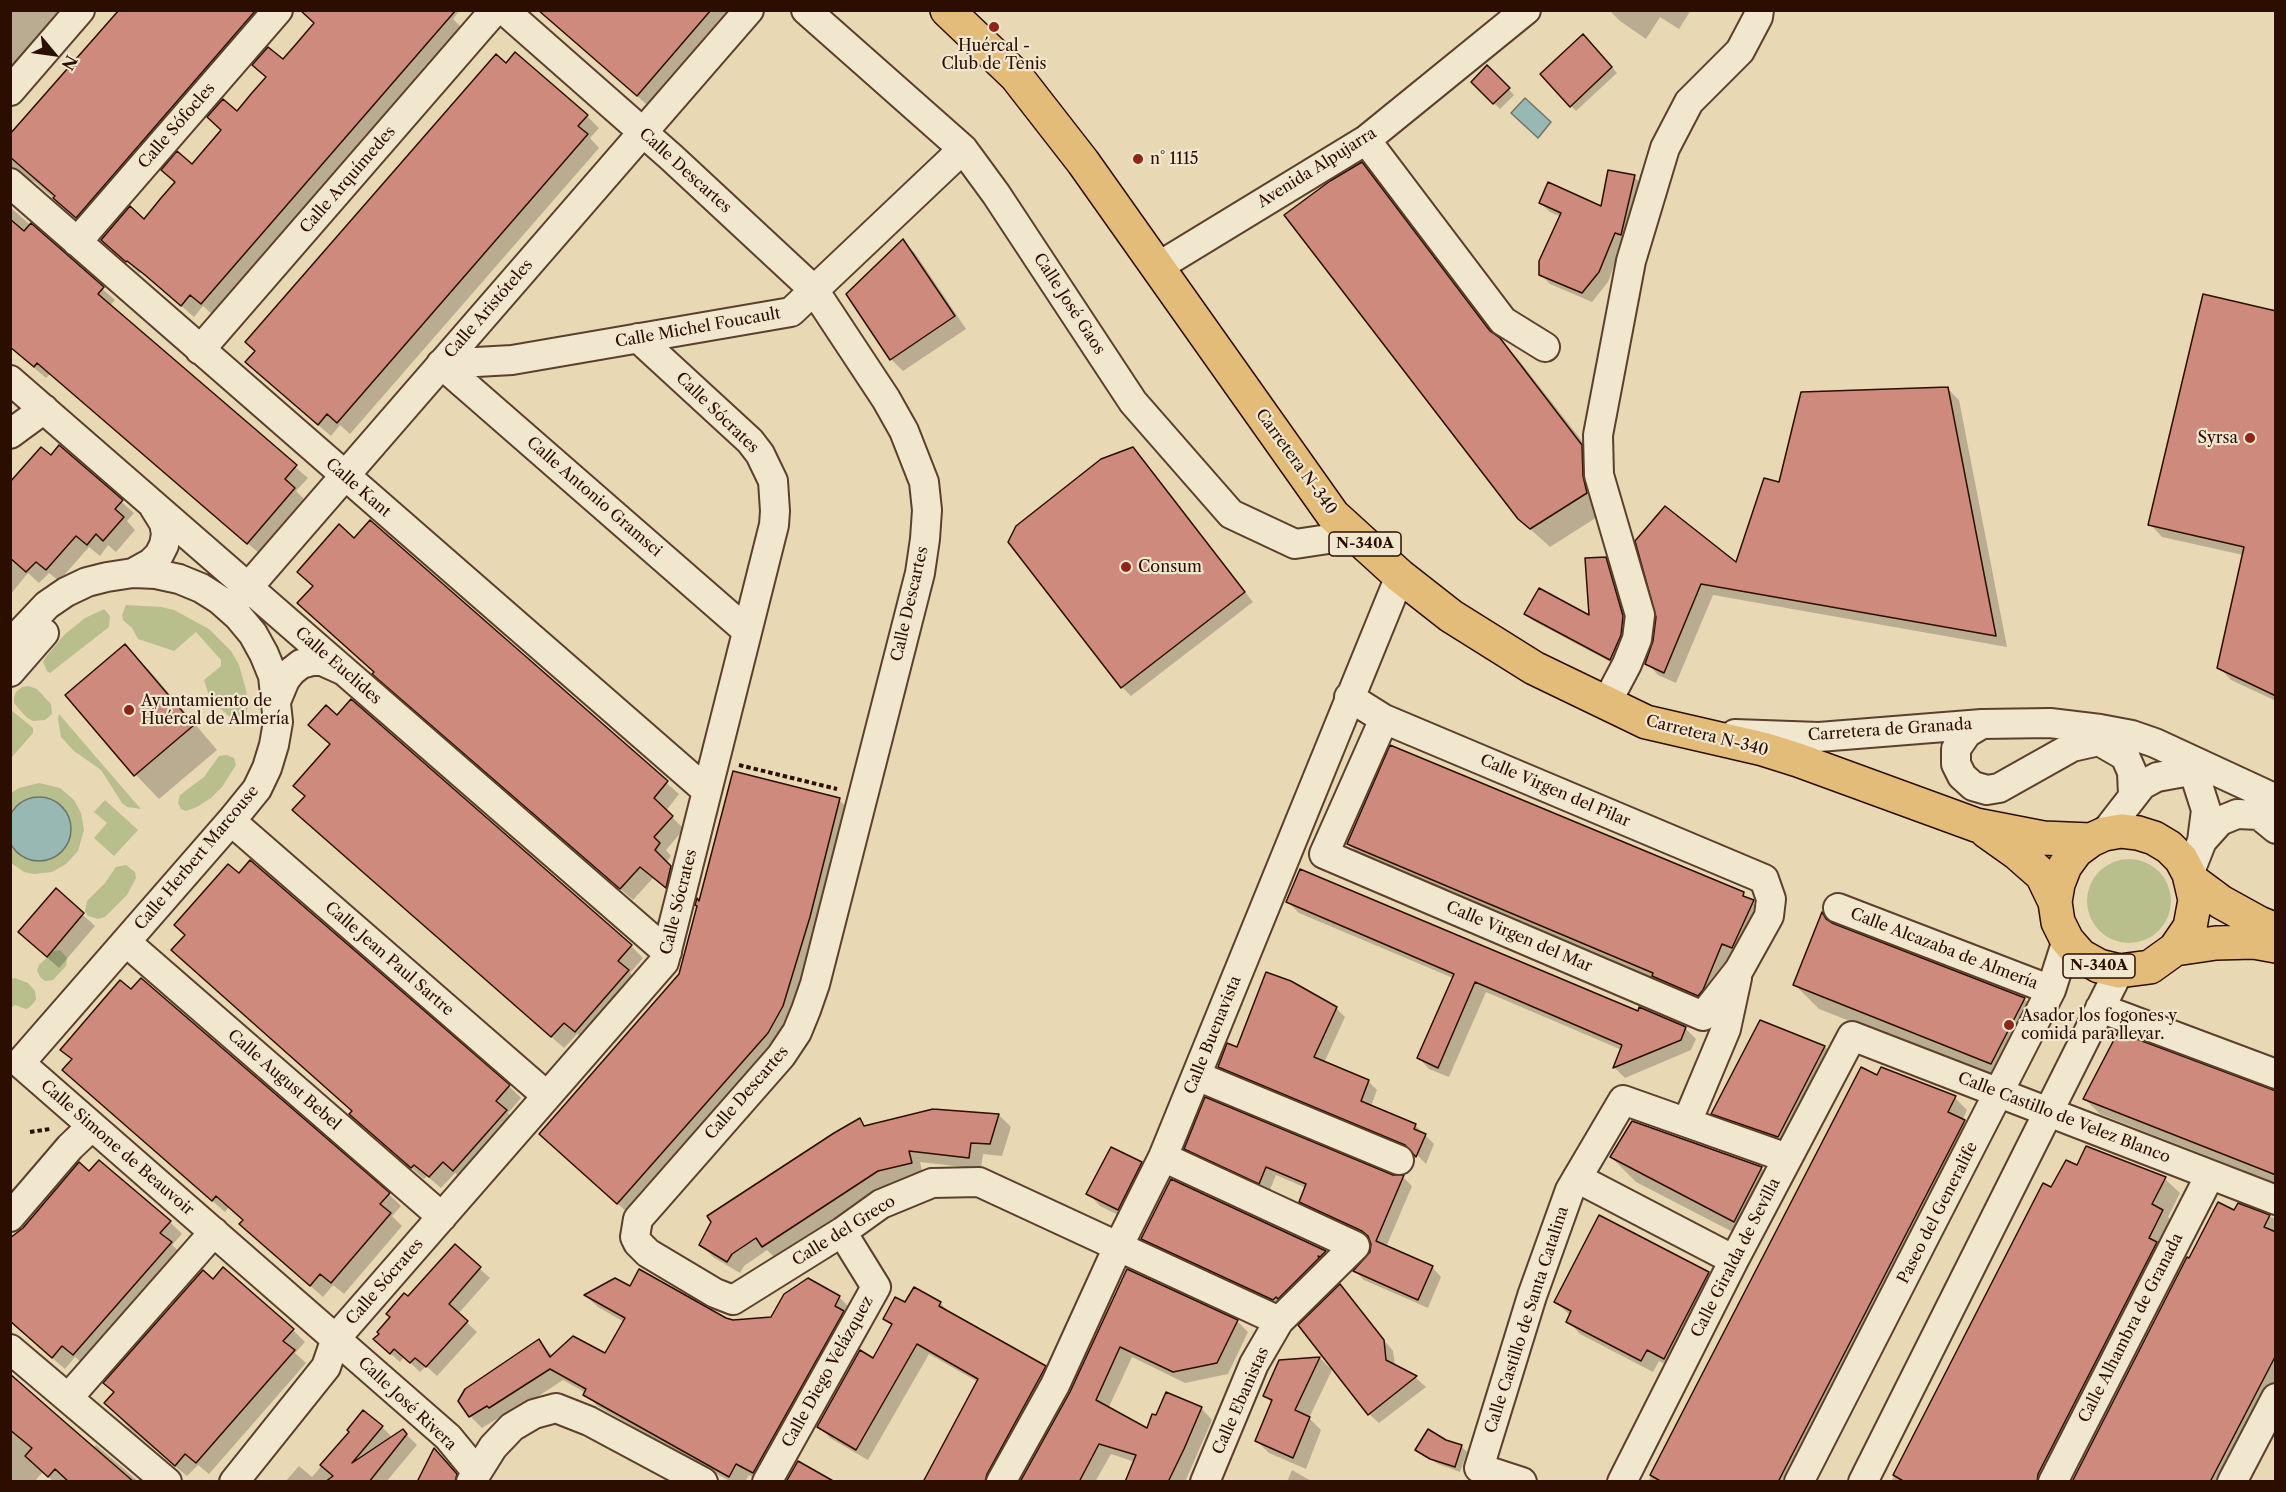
<!DOCTYPE html>
<html>
<head>
<meta charset="utf-8">
<style>
  body { margin:0 }
  #map { position:relative; width:2286px; height:1492px; overflow:hidden; background:#e9d8b4; font-family:"Libre Caslon Text",serif }
  canvas { display:block }
  .frame { position:absolute; inset:0; border:12px solid #2c0e00; pointer-events:none }
  .north { position:absolute; left:24px; top:24px; width:60px; height:60px; -webkit-text-stroke:4px #f1e6ce; paint-order:stroke; rotate:119deg; font-size:16px; font-weight:700; line-height:24px; text-align:center; color:#2c0e00 }
  .north::after { content:''; display:block; margin:auto; width:21px; height:27px; background:#2c0e00; clip-path:polygon(50% 0,100% 100%,50% 72%,0 100%) }
</style>
</head>
<body>
<div id="map">
<canvas width="2286" height="1492"></canvas>
<div class="frame"></div>
<div class="north">N</div>
</div>
<script>
const ctx = document.querySelector('canvas').getContext('2d');
ctx.lineJoin = 'round';
function fillPath(path, color) {
  ctx.fillStyle = color;
  ctx.fill(path, 'evenodd');
}
function toPath(rows) {
  const path = new Path2D();
  for (const r of rows) {
    if (r.length === 3) {
      path.moveTo(r[0] + r[2], r[1]);
      path.arc(r[0], r[1], r[2], 0, 2 * Math.PI);
      continue;
    }
    path.moveTo(r[0], r[1]);
    for (let i = 2; i < r.length; i += 2) path.lineTo(r[i], r[i + 1]);
  }
  return path;
}
function strokePath(path, color, width, dash) {
  ctx.strokeStyle = color;
  ctx.lineWidth = width;
  ctx.lineCap = dash ? 'butt' : 'round';
  ctx.setLineDash(dash || []);
  ctx.stroke(path);
}
function label(font, color, halo, rows, align = 'center') {
  ctx.font = font + ' "Libre Caslon Text",serif';
  ctx.lineWidth = 4.5;
  ctx.setLineDash([]);
  ctx.textBaseline = 'middle';
  ctx.strokeStyle = halo;
  ctx.fillStyle = color;
  for (const [text, x, y, turn = 0] of rows) {
    ctx.save();
    ctx.translate(x, y);
    ctx.rotate((+turn || 0) * Math.PI / 180);
    ctx.textAlign = isNaN(turn) ? turn : align;
    if (halo) ctx.strokeText(text, 0, 0);
    ctx.fillText(text, 0, 0);
    ctx.restore();
  }
}
fillPath(toPath([
  [126,605,161,607,174,610,209,629,231,651,239,665,246,690,248,706,246,713,233,720,210,699,204,680,221,666,221,660,196,632,174,651,138,639,132,628,123,620,122,615],
  [104,609,110,616,109,627,50,673,47,671,43,662,45,658,64,635,85,618],
  [28,686,37,689,51,704,52,714,45,720,33,721,26,717,14,703,14,697,16,692,22,687],
  [11,710,33,728,33,733,11,758],
  [59,714,133,800,141,809,127,807,122,803,101,770,74,751,61,737,58,719],
  [227,755,234,758,236,765,222,787,211,798,197,807,186,811,181,809,178,803,180,795,204,777,219,756],
  [39,783,60,788,74,800,81,813,84,830,78,851,66,864,52,872,34,874,24,872,11,863,11,846,23,858,40,861,58,855,69,837,60,805,50,799,40,797,14,807,11,813,11,793,19,788],
  [105,800,138,830,114,856,94,838,107,823,94,812],
  [2129,901,42],
  [126,865,135,872,136,878,127,895,105,917,98,919,88,916,85,911,87,901,105,883,116,867],
  [60,950,67,958,66,966,53,980,45,981,41,978,37,971,39,965,54,951],
  [15,978,28,983,35,991,36,1000,30,1007,26,1009,15,1005,11,1008,11,979]
]), '#b8be8c');
const water = toPath([
  [1525,98,1551,122,1538,138,1511,113,1525,98],
  [39,829,32]
]);
fillPath(water, '#98b9b3');
strokePath(water, '#6d756b', 1.5);
fillPath(toPath([
  [10,10,70,10,10,79],
  [121,10,278,10,89,229,35,182,27,179,17,179,10,183,10,136],
  [304,10,460,10,453,19,462,28,213,315,203,306,194,317,159,286,140,272,139,273,103,240,144,221,316,23],
  [538,10,739,10,653,110],
  [1609,10,1691,10,1679,29,1660,17,1646,39,1620,21],
  [1589,41,1617,73,1576,111,1571,106],
  [506,65,587,116,599,128,590,138,599,148,350,434,340,425,331,436,259,374],
  [1487,67,1514,95,1500,109,1471,81],
  [1362,164,1380,182,1500,341,1518,359,1600,464,1605,512,1550,547,1519,519],
  [1634,177,1644,186,1608,282,1592,302,1550,284,1540,274,1561,217,1550,212,1540,203,1602,209],
  [10,207,115,300,109,307,308,478,296,491,306,501,260,554,50,374,46,378,10,347],
  [903,241,915,253,966,329,903,371,891,359],
  [2276,312,2276,701,2231,680,2219,667,2243,555,2162,537,2150,524],
  [1947,388,1959,400,2007,647,1713,595,1676,683,1658,675,1647,663,1655,642,1658,616,1637,541,1737,565,1780,483],
  [59,447,134,513,127,521,135,530,116,552,108,545,100,556,89,547,59,581,49,573,39,583,28,573,10,595,10,482,51,457],
  [1133,449,1253,602,1131,696,1122,687],
  [370,523,679,794,666,811,684,829,666,850,671,856,666,863,682,880,678,899,653,878,633,900,387,686,354,540],
  [1605,559,1611,565,1628,623,1616,665,1532,620,1526,614,1591,617],
  [125,646,149,670,217,750,159,799,135,774],
  [839,800,858,818,796,1035,637,1221,559,1152,681,974,700,903],
  [306,822,631,946,643,958,630,973,640,983,588,1043,577,1034,564,1048],
  [1348,844,1743,894,1765,914,1710,1007,1666,988,1659,981,1360,855],
  [239,875,509,1086,521,1098,508,1113,518,1123,466,1182,455,1173,441,1188,427,1176,424,1179,363,1126,353,1112,173,950],
  [56,891,95,926,59,968,32,944],
  [1288,902,1685,1028,1696,1039,1691,1050,1625,1078,1614,1067,1622,1050,1486,992,1449,1077,1429,1069,1419,1058,1453,978,1299,913],
  [1823,915,1833,925,2024,999,2049,1023,2016,1087,1819,1009,1795,985],
  [131,991,389,1194,401,1206,392,1216,402,1226,344,1294,333,1285,323,1297,253,1236,244,1220,229,1207,225,1212,64,1070,73,1060,62,1049],
  [1336,1008,1345,1017,1324,1063,1368,1081,1377,1090,1371,1106,1415,1125,1434,1144,1426,1164,1415,1153,1228,1075,1219,1066,1238,1049],
  [1825,1047,1843,1065,1796,1155,1731,1132,1713,1113],
  [1861,1069,1878,1077,1955,1098,1967,1110,1962,1121,1976,1134,1796,1482,1648,1482],
  [2276,1092,2276,1183,2100,1114,2085,1099],
  [999,1115,1011,1127,1002,1156,983,1154,981,1169,920,1162,923,1175,890,1183,775,1258,767,1250,744,1266,740,1273,713,1257,701,1244,860,1120,866,1127],
  [1633,1123,1761,1168,1786,1192,1758,1245,1636,1182,1611,1157],
  [1186,1148,1403,1177,1412,1186,1386,1247,1432,1267,1441,1277,1428,1308,1364,1280,1355,1271,1372,1252,1371,1239,1310,1211,1301,1202,1306,1188,1276,1175,1269,1192,1195,1158],
  [1141,1163,1153,1176,1130,1221,1100,1206,1088,1193],
  [79,1164,89,1173,170,1222,182,1234,172,1245,183,1255,86,1366,75,1357,65,1369,10,1322,10,1242],
  [2078,1167,2165,1179,2180,1193,2168,1217,2177,1226,2057,1482,1891,1482,2044,1185,2052,1189],
  [1171,1181,1326,1252,1337,1263,1285,1310,1154,1250,1143,1239],
  [2239,1205,2276,1219,2276,1397,2232,1482,2073,1482,2190,1260,2235,1212],
  [1599,1217,1708,1273,1720,1286,1677,1370,1659,1361,1653,1372,1580,1334,1568,1321,1571,1316,1556,1302],
  [455,1246,490,1278,458,1314,477,1332,437,1376,426,1366,420,1372,404,1357,400,1362,385,1349,408,1299],
  [1127,1271,1237,1321,1248,1332,1228,1374,1185,1383,1132,1357,1108,1409,1148,1430,1201,1408,1212,1420,1185,1482,1126,1482,1135,1462,1111,1454,1095,1482,1022,1482,1071,1394],
  [213,1281,293,1330,305,1342,295,1353,306,1363,209,1474,198,1465,187,1476,131,1430,106,1403],
  [1340,1286,1393,1351,1395,1366,1416,1378,1426,1387,1379,1423,1369,1414],
  [630,1288,733,1321,772,1318,839,1297,851,1309,760,1482,749,1475,745,1482,731,1482,597,1406,586,1393,563,1380,502,1420,500,1417,482,1428,470,1416,539,1341,553,1356,606,1356,624,1322,598,1307,586,1296],
  [940,1303,951,1314,1045,1367,1056,1378,999,1482,924,1482,978,1382,929,1354,868,1460,830,1438,819,1426,874,1360,893,1326,885,1318,905,1304],
  [1320,1358,1332,1370,1309,1418,1321,1430,1306,1469,1269,1453,1257,1441,1272,1403,1265,1396,1280,1362],
  [10,1376,93,1448,96,1445,139,1482,54,1482,43,1472,34,1482,10,1482],
  [382,1427,393,1438,403,1431,417,1445,386,1482,285,1482,299,1466,312,1477,350,1432],
  [1445,1441,1461,1446,1467,1452,1460,1472,1438,1464,1417,1449],
  [1292,1470,1313,1482,1287,1482]
]), '#0003');
const building = toPath([
  [119,10,256,10,76,218,53,198,55,196,10,157,10,134,119,10],
  [300,10,456,10,201,304,190,295,181,306,145,275,127,261,126,262,101,240,130,206,144,219,161,198,175,182,161,170,177,151,192,164,221,130,207,117,223,99,237,111,251,94,266,77,252,65,268,47,283,59,297,43,314,23,300,10],
  [538,10,711,10,637,96,538,10],
  [1583,34,1612,67,1570,107,1540,74,1583,34],
  [515,52,588,115,578,126,588,134,337,423,327,414,318,425,245,362,255,351,245,342,496,54,506,63,515,52],
  [1487,65,1510,88,1493,104,1471,82,1487,65],
  [1362,162,1490,331,1500,338,1582,445,1583,476,1587,493,1530,529,1518,519,1284,215,1330,181,1362,162],
  [1608,170,1635,175,1621,235,1615,233,1599,272,1582,293,1539,275,1539,261,1561,213,1539,203,1548,182,1601,206,1608,170],
  [10,219,24,231,31,223,104,287,98,294,297,465,285,479,295,488,247,544,37,363,34,367,10,347,10,219],
  [903,239,955,316,890,360,846,294,903,239],
  [2203,294,2276,311,2276,696,2217,668,2244,547,2148,525,2203,294],
  [1948,387,1996,636,1701,584,1664,673,1645,664,1653,641,1656,617,1635,541,1665,506,1736,562,1764,478,1779,482,1801,392,1948,387],
  [59,445,123,500,115,509,124,517,103,541,96,534,87,545,76,536,46,570,36,562,26,572,10,558,10,482,41,447,51,455,59,445],
  [1133,447,1245,592,1121,688,1008,542,1016,526,1101,459,1133,447],
  [370,520,668,781,654,798,673,816,654,837,660,843,655,850,671,866,666,888,640,867,620,889,372,674,374,672,297,603,313,586,297,572,339,524,354,538,370,520],
  [1606,557,1623,616,1621,635,1610,660,1524,614,1539,588,1589,615,1585,558,1606,557],
  [125,644,194,725,134,776,65,695,125,644],
  [351,699,632,945,618,961,629,970,575,1032,564,1023,551,1037,292,810,305,796,293,786,330,744,308,725,326,705,337,715,351,699],
  [1390,745,1744,892,1743,896,1754,900,1732,948,1722,944,1703,990,1698,996,1652,976,1653,973,1347,844,1390,745],
  [733,771,840,798,810,917,783,1006,768,1033,617,1204,539,1134,679,974,697,906,695,905,697,898,699,901,733,771],
  [250,860,510,1085,496,1101,507,1110,453,1171,443,1162,429,1177,414,1165,411,1168,349,1114,352,1111,171,950,185,935,174,925,228,864,239,873,250,860],
  [1300,869,1638,1011,1639,1007,1686,1027,1681,1040,1613,1068,1622,1045,1475,982,1438,1068,1417,1058,1454,974,1286,902,1300,869],
  [56,888,84,913,47,957,18,932,56,888],
  [1822,912,1826,919,1832,923,2025,998,1991,1064,1793,985,1822,912],
  [1266,972,1291,981,1337,1007,1314,1057,1369,1080,1361,1101,1416,1124,1414,1129,1426,1134,1416,1157,1405,1145,1218,1067,1227,1043,1237,1047,1266,972],
  [141,978,390,1193,380,1204,391,1213,331,1283,320,1274,310,1286,239,1224,243,1220,216,1196,212,1201,62,1070,72,1059,60,1050,120,980,131,989,141,978],
  [1760,1020,1825,1046,1778,1137,1711,1114,1760,1020],
  [2118,1032,2276,1091,2276,1175,2083,1099,2118,1032],
  [1861,1067,1877,1075,1881,1067,1956,1096,1948,1112,1965,1120,1778,1482,1662,1482,1650,1475,1861,1067],
  [1205,1097,1393,1175,1404,1175,1376,1241,1433,1266,1418,1300,1353,1271,1370,1252,1371,1244,1368,1236,1362,1231,1299,1202,1306,1184,1266,1167,1259,1184,1184,1149,1205,1097],
  [933,1109,999,1114,990,1144,971,1143,969,1158,909,1151,912,1163,878,1171,762,1247,756,1238,732,1254,727,1262,699,1245,711,1222,707,1216,834,1133,860,1118,864,1126,933,1109],
  [1632,1121,1762,1167,1734,1222,1610,1157,1632,1121],
  [2086,1146,2166,1177,2152,1204,2163,1210,2149,1238,2157,1242,2038,1474,2037,1482,1905,1482,1893,1475,2043,1183,2051,1187,2066,1160,2077,1165,2086,1146],
  [1111,1147,1142,1162,1118,1210,1086,1194,1111,1147],
  [99,1160,171,1221,160,1233,172,1242,73,1355,62,1346,52,1358,10,1321,10,1238,23,1228,79,1162,89,1171,99,1160],
  [1171,1179,1326,1251,1320,1257,1318,1256,1319,1258,1278,1299,1276,1297,1273,1300,1141,1239,1171,1179],
  [2218,1202,2234,1210,2238,1203,2270,1215,2264,1227,2276,1232,2276,1355,2210,1482,2072,1482,2187,1257,2189,1258,2218,1202],
  [1599,1215,1709,1272,1664,1359,1647,1350,1641,1361,1566,1322,1571,1311,1554,1302,1599,1215],
  [455,1244,481,1267,449,1304,468,1321,426,1367,415,1358,410,1363,394,1349,390,1354,373,1339,379,1334,377,1332,390,1317,386,1314,404,1293,408,1296,455,1244],
  [223,1267,294,1329,283,1341,295,1350,196,1463,185,1454,175,1466,104,1403,114,1392,103,1383,203,1270,213,1279,223,1267],
  [639,1269,726,1318,733,1320,771,1317,784,1294,808,1278,840,1296,835,1306,844,1311,753,1473,736,1464,729,1477,583,1395,586,1389,550,1369,489,1408,487,1406,469,1417,458,1401,465,1389,539,1339,550,1357,573,1336,605,1353,625,1318,584,1295,615,1278,630,1286,639,1269],
  [1127,1269,1238,1320,1217,1363,1173,1372,1120,1347,1096,1400,1147,1428,1152,1414,1156,1415,1166,1392,1202,1407,1184,1449,1168,1482,1125,1482,1136,1455,1099,1444,1079,1482,1020,1482,1070,1392,1127,1269],
  [1340,1284,1384,1340,1386,1360,1417,1376,1368,1415,1298,1325,1340,1284],
  [914,1287,941,1302,939,1306,1046,1366,987,1474,985,1482,923,1482,978,1379,917,1344,856,1450,817,1427,860,1350,873,1358,892,1324,883,1319,895,1297,905,1302,914,1287],
  [1320,1357,1295,1410,1310,1417,1293,1458,1255,1441,1272,1400,1263,1396,1279,1360,1320,1357],
  [10,1374,59,1417,134,1482,69,1482,55,1469,48,1477,36,1466,25,1456,32,1448,10,1430,10,1374],
  [363,1410,383,1426,352,1463,403,1429,407,1434,369,1482,325,1482,333,1476,320,1465,349,1432,347,1430,363,1410],
  [1428,1429,1446,1440,1462,1445,1455,1467,1430,1459,1415,1450,1428,1429],
  [434,1448,457,1474,455,1482,417,1482,434,1448],
  [798,1461,835,1482,786,1482,798,1461]
]);
fillPath(building, '#ce8a7c');
strokePath(building, '#2c0e00', 1.5);
const minor = toPath([
  [504,10,671,157,814,290,886,399,904,431,924,482,927,510,925,539,920,573,815,984,806,1010,797,1032,781,1056,638,1219,635,1237,638,1243,648,1253,715,1293,733,1300,842,1232,881,1204,932,1183,979,1182,1279,1321],
  [806,10,963,149,996,194,1133,402,1231,514,1295,544,1355,535],
  [10,91,80,10],
  [1366,140,1503,321,1545,347],
  [10,183,707,791],
  [77,242,278,10],
  [1156,268,1366,140,1526,10],
  [200,350,495,10],
  [441,364,512,360,791,312,963,149],
  [441,364,747,631],
  [10,380,667,952],
  [10,434,44,409],
  [133,573,151,563,159,555,164,545,166,534,164,523,154,507],
  [237,600,749,10],
  [10,644,47,605,66,592,87,582,107,577,133,573,156,574,179,579,201,588,220,600,238,616,253,634,264,654,273,676,278,722,274,745,267,768,257,789,231,821,20,1063,448,1437,476,1471],
  [10,672,44,633],
  [1349,697,1384,719,1764,879,1771,899,1769,916,1739,970,1703,1016,1324,854,1384,719],
  [277,699,285,680,292,671,301,664,312,661,322,661,342,670],
  [1607,702,1627,664,1637,639,1640,615,1599,475,1598,435,1631,261,1665,148,1689,102,1740,51,1758,17,1759,10],
  [1982,724,1967,733,1956,749,1956,764,1962,776,1973,786,1987,790,1999,788,2072,747,2099,741,2125,756,2132,772,2133,795],
  [1735,734,1819,737,1982,724,2050,723,2100,729,2132,735,2155,743,2276,799],
  [2190,760,2206,810,2202,841],
  [231,821,547,1096],
  [2104,834,2142,785,2157,777,2207,768],
  [2189,874,2202,841,2220,821,2237,814,2259,815,2276,829],
  [1838,908,2051,990],
  [126,942,442,1217],
  [2100,1008,2276,1074],
  [1197,1076,1399,1160],
  [1687,1122,1726,1029,1737,978],
  [1163,1157,1355,1246,1279,1321,1254,1364,1205,1482],
  [1577,1178,1734,1260],
  [10,1217,70,1147,92,1126],
  [10,1349,167,1482],
  [68,1398,214,1232],
  [234,1482,326,1367,336,1338,664,962,774,525,775,511,773,481,760,454,750,441,638,338],
  [471,1482,493,1447,512,1427,534,1414,556,1408,589,1421,703,1482],
  [767,1482,876,1287,842,1232],
  [1001,1482,1055,1385,1118,1247,1163,1157,1400,576],
  [1522,1482,1479,1468,1532,1296,1570,1190,1623,1100,1787,1158],
  [1622,1482,1734,1260,1852,1036,2276,1200],
  [1799,1482,2051,990,2067,940],
  [1863,1482,2119,971],
  [2053,1482,2210,1175],
  [2232,1482,2276,1398]
]);
const highway = toPath([
  [947,10,1016,76,1083,162,1333,515,1400,576,1451,616,1534,668,1646,722,1763,749,1798,760,1976,825,2043,838,2091,840],
  [1986,831,2017,853,2042,875,2055,902,2058,922,2067,940,2081,956,2099,966,2119,971,2150,967,2175,949,2190,927,2195,900,2189,874,2181,859,2169,847,2154,838,2138,833,2121,831,2104,834,2091,840,2076,851,2065,866,2058,884,2055,902],
  [2190,879,2221,902,2259,923,2276,930],
  [2175,949,2216,943,2254,942,2276,946]
]);
strokePath(minor, '#5b402d', 32);
strokePath(highway, '#2c0e00', 36);
strokePath(toPath([
  [739,765,837,789],
  [30,1132,50,1129]
]), '#2c0e00', 4, [4.5, 3]);
strokePath(minor, '#f1e6ce', 28);
strokePath(highway, '#e4bc7a', 33);
for (const [x, y, r, color] of [
  [994,27,6,"#8f2418"],
  [1138,159,6,"#8f2418"],
  [2250,438,6,"#8f2418"],
  [1126,567,6,"#8f2418"],
  [129,710,6,"#8f2418"],
  [2009,1025,6,"#8f2418"]
]) {
  const dot = new Path2D();
  dot.arc(x, y, r, 0, 2 * Math.PI);
  ctx.fillStyle = color;
  ctx.fill(dot);
  strokePath(dot, '#f1e6ce', 2);
}
for (const [x, y, w] of [
  [1365,544,72],
  [2099,966,72]
]) {
  const box = new Path2D();
  box.roundRect(x - w / 2, y - 12, w, 24, 4.5);
  ctx.fillStyle = '#f1e6ce';
  ctx.fill(box);
  strokePath(box, '#2c0e00', 1.5);
}
label('bold 15px', '#2c0e00', null, [
  ["N-340A",1365,544],
  ["N-340A",2099,966]
]);
label('16px', '#2c0e00', '#f1e6ce', [
  ["Huércal -",994,46,"center"],
  ["Club de Tenis",994,64,"center"],
  ["n° 1115",1150,159],
  ["Syrsa",2238,438,"right"],
  ["Consum",1138,567],
  ["Ayuntamiento de",141,701],
  ["Huércal de Almería",141,719],
  ["Asador los fogones y",2021,1016],
  ["comida para llevar.",2021,1034]
], 'left');
label('16px', '#2c0e00', '#f1e6ce', [
  ["Calle Sófocles",177,126,-49],
  ["Avenida Alpujarra",1317,168,-32],
  ["Calle Descartes",685,171,42],
  ["Calle Arquímedes",348,180,-49],
  ["Calle José Gaos",1069,304,57],
  ["Calle Aristóteles",489,309,-49],
  ["Calle Michel Foucault",698,328,-10],
  ["Calle Sócrates",717,413,44],
  ["Carretera N-340",1296,462,54],
  ["Calle Kant",358,488,41],
  ["Calle Antonio Gramsci",594,497,41],
  ["Calle Descartes",910,604,-77],
  ["Calle Euclides",338,666,41],
  ["Carretera de Granada",1890,730,-4],
  ["Carretera N-340",1707,736,14],
  ["Calle Virgen del Pilar",1555,791,23],
  ["Calle Herbert Marcouse",197,858,-50],
  ["Calle Sócrates",679,902,-76],
  ["Calle Virgen del Mar",1519,937,23],
  ["Calle Alcazaba de Almería",1944,949,21],
  ["Calle Jean Paul Sartre",389,959,41],
  ["Calle Buenavista",1213,1035,-68],
  ["Calle August Bebel",284,1080,41],
  ["Calle Descartes",747,1093,-49],
  ["Calle Castillo de Velez Blanco",2064,1118,21],
  ["Calle Simone de Beauvoir",117,1148,41],
  ["Paseo del Generalife",1938,1213,-63],
  ["Calle del Greco",844,1231,-32],
  ["Calle Giralda de Sevilla",1736,1258,-63],
  ["Calle Sócrates",385,1282,-49],
  ["Calle Castillo de Santa Catalina",1527,1320,-72],
  ["Calle Alhambra de Granada",2131,1328,-63],
  ["Calle Diego Velázquez",828,1372,-61],
  ["Calle Ebanistas",1241,1401,-66],
  ["Calle José Rivera",407,1404,43]
]);
</script>
</body>
</html>
